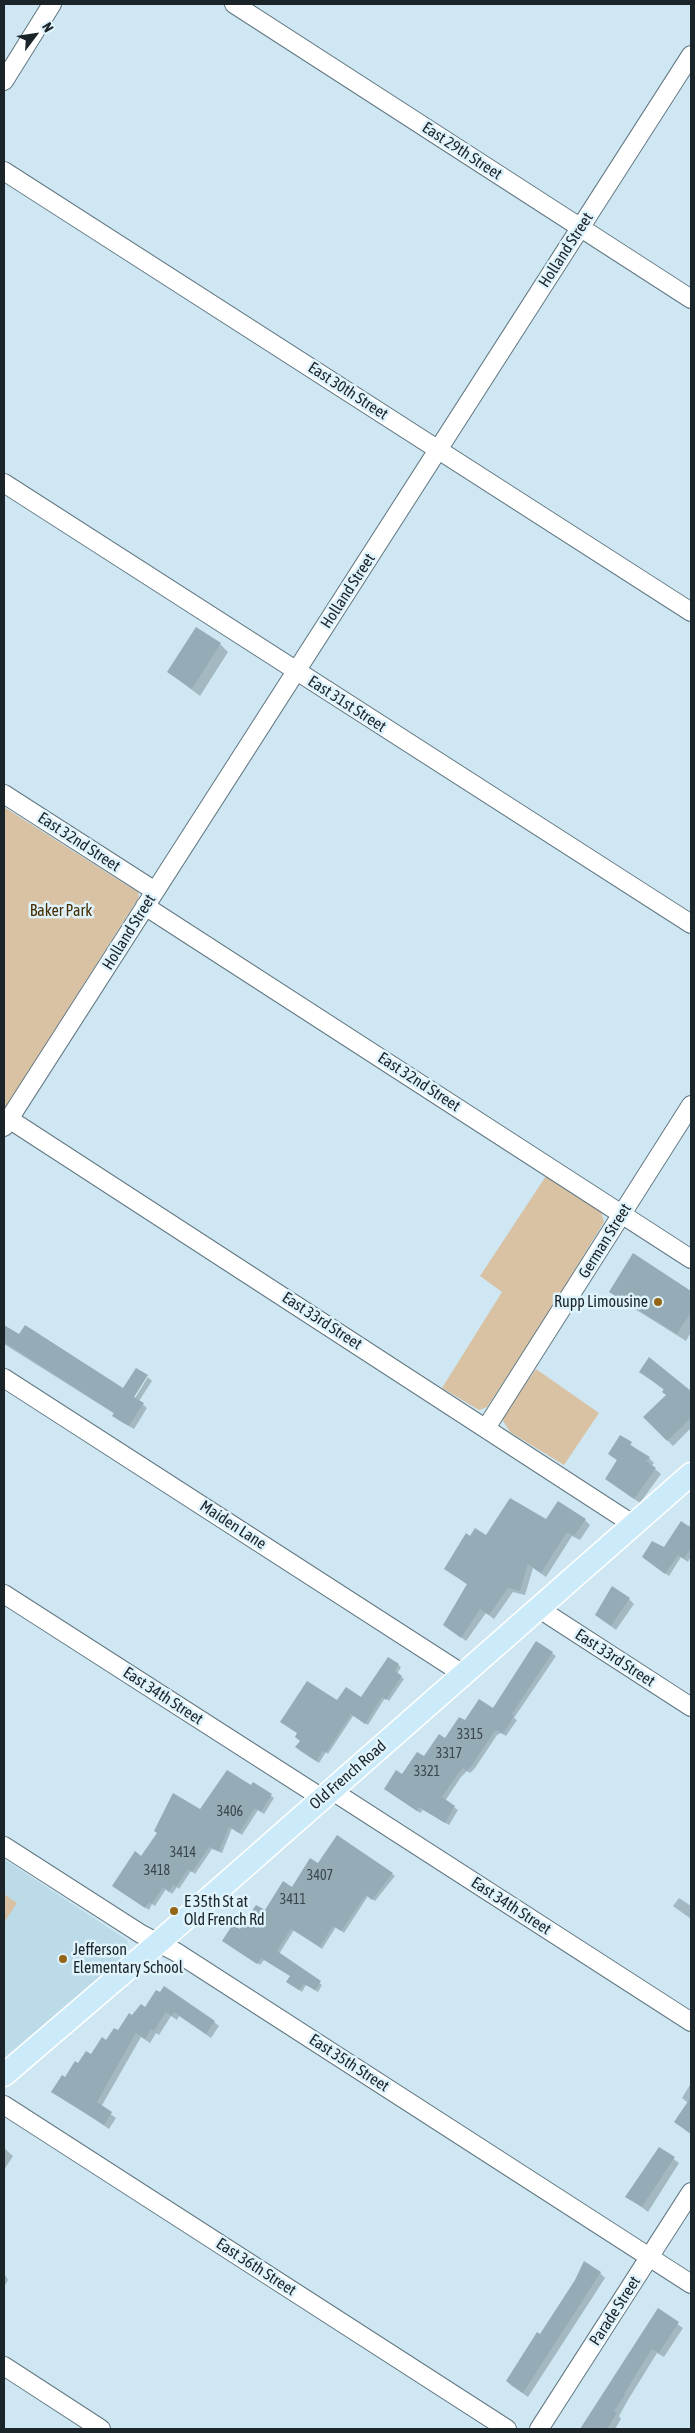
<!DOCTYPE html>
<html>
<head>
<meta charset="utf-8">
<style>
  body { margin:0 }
  #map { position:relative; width:695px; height:2433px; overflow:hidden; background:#cee7f2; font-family:"Asap Condensed",sans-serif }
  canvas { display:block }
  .frame { position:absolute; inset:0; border:5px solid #1b2428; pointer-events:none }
  .north { position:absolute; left:10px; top:10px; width:50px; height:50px; -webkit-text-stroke:4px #dff3fc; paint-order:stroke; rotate:59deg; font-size:14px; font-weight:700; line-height:20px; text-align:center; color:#1b2428 }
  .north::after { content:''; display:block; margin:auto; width:18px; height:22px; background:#1b2428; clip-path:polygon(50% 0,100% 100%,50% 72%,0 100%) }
</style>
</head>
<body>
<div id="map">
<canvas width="695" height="2433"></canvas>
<div class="frame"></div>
<div class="north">N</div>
</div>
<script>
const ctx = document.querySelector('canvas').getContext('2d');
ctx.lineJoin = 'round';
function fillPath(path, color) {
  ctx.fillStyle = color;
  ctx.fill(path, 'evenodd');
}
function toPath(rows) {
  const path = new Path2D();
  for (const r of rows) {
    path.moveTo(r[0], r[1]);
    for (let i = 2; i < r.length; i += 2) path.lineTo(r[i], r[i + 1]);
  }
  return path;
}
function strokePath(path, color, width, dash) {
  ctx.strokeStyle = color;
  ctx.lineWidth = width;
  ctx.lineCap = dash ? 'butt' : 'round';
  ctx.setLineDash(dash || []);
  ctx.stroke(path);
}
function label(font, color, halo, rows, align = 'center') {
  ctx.font = font + ' "Asap Condensed",sans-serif';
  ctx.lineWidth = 5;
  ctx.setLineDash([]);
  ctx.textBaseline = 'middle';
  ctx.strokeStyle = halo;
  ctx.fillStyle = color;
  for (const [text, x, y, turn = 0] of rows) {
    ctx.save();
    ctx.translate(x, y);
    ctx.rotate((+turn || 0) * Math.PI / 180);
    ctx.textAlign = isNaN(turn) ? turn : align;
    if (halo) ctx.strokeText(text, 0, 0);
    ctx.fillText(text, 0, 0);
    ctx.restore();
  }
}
fillPath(toPath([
  [4,1859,127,1940,129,1947,128,1953,4,2064]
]), '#bbdbe9');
fillPath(toPath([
  [4,807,120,881,138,892,139,897,4,1110],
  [546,1176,601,1212,604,1222,540,1326,487,1407,479,1410,442,1388,502,1292,480,1276],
  [536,1369,599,1413,564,1465,510,1432,503,1421,504,1415],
  [4,1894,17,1903,4,1923]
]), '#d8c2a3');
fillPath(toPath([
  [220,644,228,652,200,696,168,672],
  [634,1254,691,1292,691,1332,686,1341,619,1299,611,1291],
  [4,1327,132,1403,148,1377,152,1381,139,1401,147,1408,134,1429,118,1420,114,1416,115,1414,4,1344],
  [649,1359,691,1393,691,1428,673,1446,645,1417,668,1396,664,1390,641,1372],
  [620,1437,649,1458,654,1463,651,1466,661,1474,640,1503,606,1479,618,1461,609,1454],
  [585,1520,590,1525,580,1540,572,1536,546,1577,533,1568,525,1595,513,1592,494,1619,486,1613,466,1641,445,1625,468,1585,446,1569,471,1537,487,1537,546,1521],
  [688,1525,691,1527,691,1556,688,1562,681,1557,669,1576,643,1557,664,1548],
  [629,1599,634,1604,616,1630,596,1615],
  [552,1653,556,1656,514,1718,517,1720,506,1736,501,1733,497,1735,475,1768,470,1773,467,1771,461,1777,445,1801,458,1810,449,1825,423,1810,420,1813,389,1792,403,1776,465,1722,493,1710],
  [389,1658,401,1667,397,1674,404,1679,389,1701,385,1698,368,1725,353,1716,328,1754,326,1752,319,1763,299,1750,338,1702,361,1699],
  [253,1783,274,1798,264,1814,258,1810,242,1835,232,1828,222,1853,212,1849,195,1874,191,1871,179,1889,177,1887,172,1894,166,1889,155,1906,152,1904,149,1910,113,1886,142,1858,201,1811,251,1786],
  [319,1865,392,1874,395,1876,375,1901,368,1896,344,1933,336,1927,322,1949,294,1930,279,1954,322,1985,318,1992,306,1985,302,1992,290,1984,292,1976,264,1960,260,1965,223,1941,265,1912],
  [679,1898,691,1906,691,1919,673,1906],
  [156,1991,214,2022,219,2026,211,2038,179,2016,177,2020,171,2016,159,2035,156,2033,150,2043,141,2037,101,2107,116,2118,109,2129,53,2091,79,2065,145,2008],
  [691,2083,691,2134,680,2126,688,2103,682,2098],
  [4,2148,13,2156,4,2170],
  [660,2149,679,2163,648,2212,627,2196],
  [4,2273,8,2280,4,2287],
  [600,2273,605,2278,528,2397,512,2386,507,2381,541,2336],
  [658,2310,683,2328,664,2357,657,2353,628,2400,619,2416,621,2419,615,2429,582,2429]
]), '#0003');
fillPath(toPath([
  [196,627,221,643,192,689,167,672],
  [633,1253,691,1291,691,1312,677,1334,609,1292],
  [4,1325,19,1334,25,1325,123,1388,136,1368,148,1375,134,1397,144,1403,129,1426,112,1416,114,1413,4,1342],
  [649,1357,691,1391,691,1418,667,1441,643,1417,666,1395,662,1392,664,1389,639,1372],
  [620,1435,632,1442,630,1445,650,1457,646,1461,656,1468,634,1499,605,1479,617,1460,608,1454],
  [510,1498,546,1519,558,1501,586,1519,574,1536,567,1532,541,1573,528,1564,520,1591,508,1588,489,1615,480,1609,461,1638,443,1625,467,1584,444,1569,466,1533,470,1536,475,1528,486,1535],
  [681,1521,691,1528,691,1548,684,1559,678,1555,665,1574,642,1557,652,1541,664,1547],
  [612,1586,630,1598,611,1626,595,1615],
  [536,1641,553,1652,512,1714,514,1716,503,1734,497,1730,494,1732,472,1765,467,1771,463,1768,458,1774,442,1797,455,1806,445,1823,419,1807,417,1811,384,1789,396,1770,402,1774,417,1752,424,1756,439,1734,445,1738,459,1717,465,1720,479,1699,493,1708],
  [388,1657,399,1664,395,1671,402,1676,386,1700,382,1697,365,1724,351,1714,326,1753,323,1751,316,1761,295,1747,300,1741,295,1737,297,1733,280,1722,307,1681,337,1700,346,1687,361,1697],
  [227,1770,251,1785,253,1782,272,1794,261,1812,255,1808,239,1833,229,1827,219,1851,209,1847,192,1872,188,1869,176,1887,173,1885,169,1892,163,1887,152,1904,149,1902,145,1908,112,1886,135,1851,141,1856,157,1833,154,1831,173,1793,200,1809],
  [337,1835,393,1873,372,1900,366,1895,341,1931,333,1926,320,1947,291,1929,277,1951,321,1981,315,1990,304,1984,299,1990,286,1982,290,1976,261,1958,257,1964,222,1941,233,1924,240,1929,256,1905,265,1910,283,1881,292,1887,310,1858,318,1863],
  [164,1986,215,2021,206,2034,174,2012,172,2016,166,2012,154,2031,151,2029,145,2039,136,2033,97,2102,112,2112,104,2125,51,2092,62,2075,65,2077,75,2061,78,2063,86,2051,91,2054,102,2037,106,2040,114,2028,118,2030,129,2013,132,2015,141,2004,145,2007,156,1990,160,1992],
  [691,2097,691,2134,674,2122],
  [659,2147,675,2157,642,2207,625,2197],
  [584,2261,601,2272,523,2393,506,2381,537,2332,540,2334,575,2280],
  [658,2308,679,2322,659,2353,652,2349,624,2394,625,2395,614,2411,617,2413,607,2429,580,2429]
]), '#95acb7');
const minor = toPath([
  [234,4,691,299],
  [4,81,52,4],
  [4,171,691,612],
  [4,483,691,924],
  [4,794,155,891],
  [145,906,691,1259],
  [9,1119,634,1525],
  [4,1127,691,55],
  [4,1378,463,1674],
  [486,1428,691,1105],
  [4,1594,322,1798],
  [538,1608,691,1707],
  [331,1790,691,2022],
  [4,1846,141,1934,176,1952,691,2284],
  [4,2105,507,2429],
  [4,2366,101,2429],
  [539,2429,691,2192]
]);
const major = toPath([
  [4,2075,158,1943,691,1474]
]);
strokePath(minor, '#627882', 20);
strokePath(major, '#fff', 25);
strokePath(minor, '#fff', 18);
strokePath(major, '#cbebfa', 22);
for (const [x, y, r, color] of [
  [658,1302,5,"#946514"],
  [174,1911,5,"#946514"],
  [63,1959,5,"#946514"]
]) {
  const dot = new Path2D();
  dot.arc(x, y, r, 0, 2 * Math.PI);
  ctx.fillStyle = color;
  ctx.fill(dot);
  strokePath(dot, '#dff3fc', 2);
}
label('14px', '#3a464c', null, [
  ["3315",470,1735],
  ["3317",449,1754],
  ["3321",427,1772],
  ["3406",230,1812],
  ["3414",183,1853],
  ["3418",157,1871],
  ["3407",320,1876],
  ["3411",293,1900]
]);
label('16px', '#1b2428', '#dff3fc', [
  ["East 29th Street",462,151,33],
  ["Holland Street",566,250,-57],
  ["East 30th Street",348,391,33],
  ["Holland Street",348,591,-57],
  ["East 31st Street",347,704,33],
  ["East 32nd Street",79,842,33],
  ["Holland Street",129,932,-58],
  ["East 32nd Street",419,1082,33],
  ["German Street",605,1241,-58],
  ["East 33rd Street",322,1321,33],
  ["Maiden Lane",233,1525,33],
  ["East 33rd Street",615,1658,33],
  ["East 34th Street",163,1696,33],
  ["Old French Road",348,1775,-41],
  ["East 34th Street",511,1906,33],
  ["East 35th Street",349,2063,33],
  ["East 36th Street",256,2267,33],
  ["Parade Street",615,2311,-57]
]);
label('16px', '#462d01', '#dff3fc', [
  ["Baker Park",61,911]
]);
label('16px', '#1b2428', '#dff3fc', [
  ["Rupp Limousine",648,1302,"right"],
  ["E 35th St at",184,1902],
  ["Old French Rd",184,1920],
  ["Jefferson",73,1950],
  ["Elementary School",73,1968]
], 'left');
</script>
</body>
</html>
